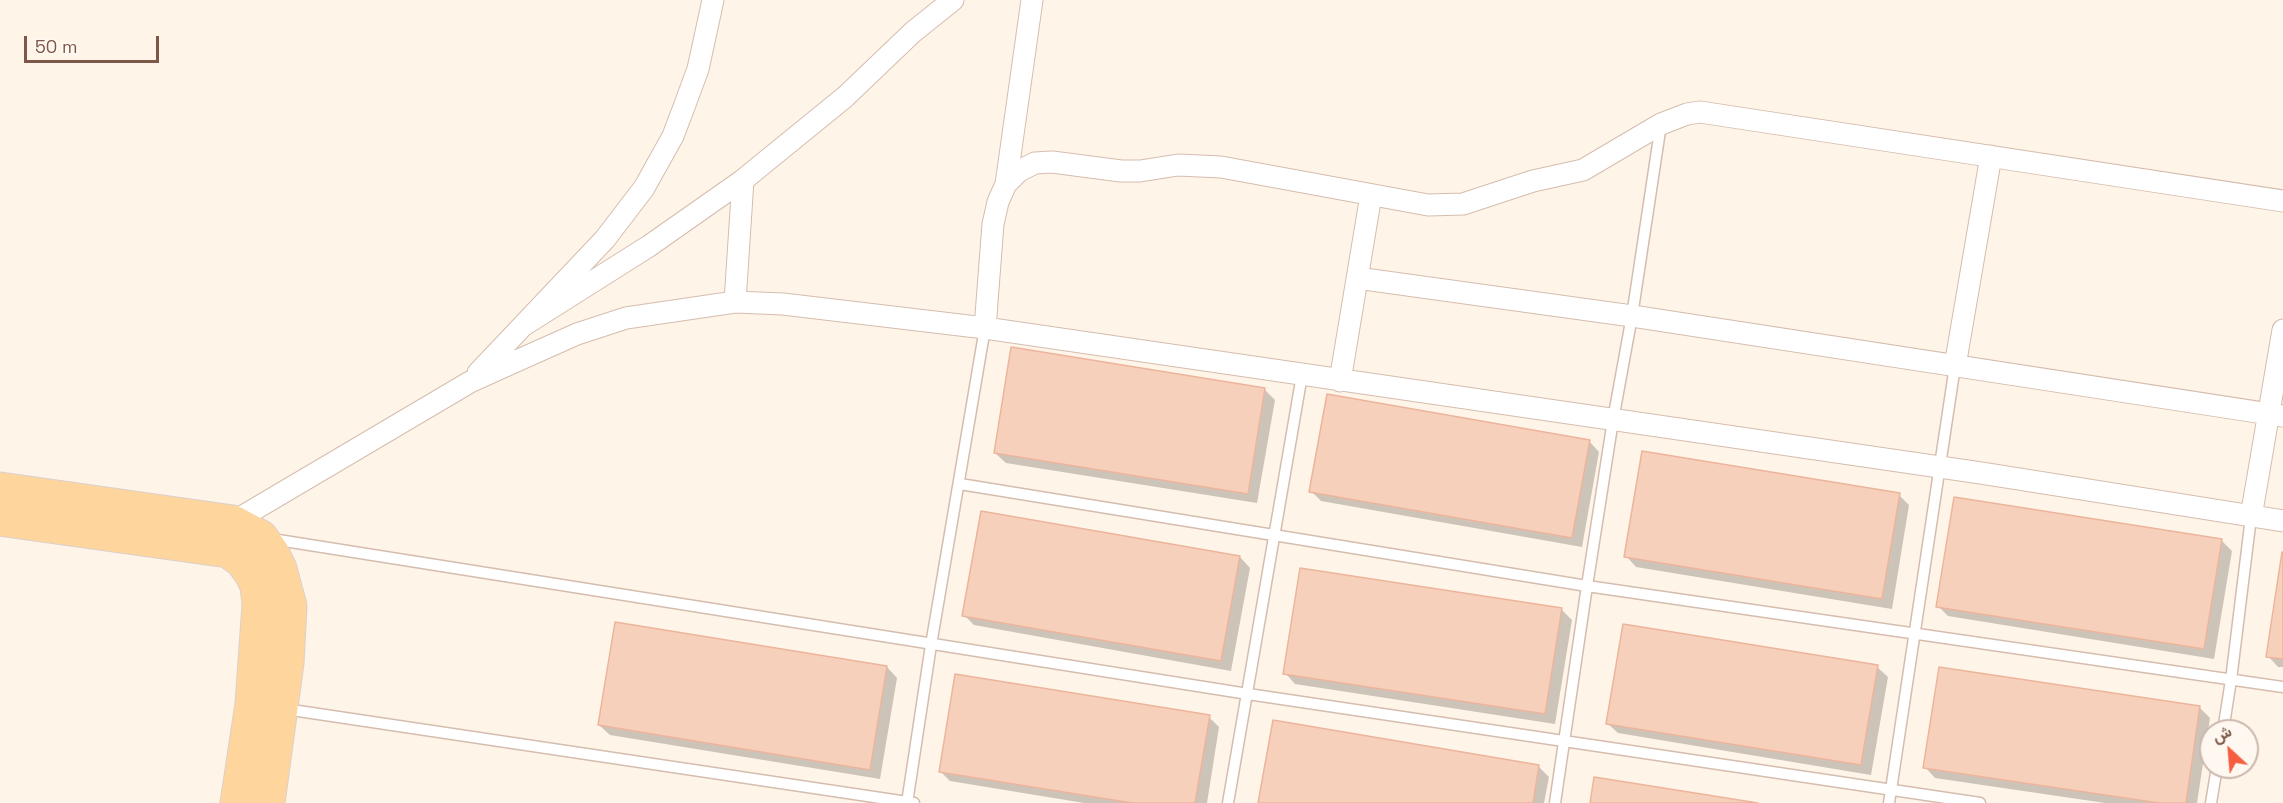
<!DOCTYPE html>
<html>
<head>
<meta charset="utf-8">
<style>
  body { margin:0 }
  #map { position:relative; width:2283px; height:803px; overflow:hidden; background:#fff4e8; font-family:"Space Grotesk",Vazirmatn,sans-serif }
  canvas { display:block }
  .north { position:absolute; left:2199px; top:719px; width:60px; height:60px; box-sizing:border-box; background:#fff8f0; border:2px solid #cbb8ad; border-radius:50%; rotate:334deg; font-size:16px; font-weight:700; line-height:24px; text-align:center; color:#7d5848 }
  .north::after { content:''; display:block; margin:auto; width:21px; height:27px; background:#f55e41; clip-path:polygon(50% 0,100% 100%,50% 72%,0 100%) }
  .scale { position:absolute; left:24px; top:36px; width:135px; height:27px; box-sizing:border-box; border:3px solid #7d5848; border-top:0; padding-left:8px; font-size:18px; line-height:21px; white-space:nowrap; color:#7d5848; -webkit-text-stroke:4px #fff8f0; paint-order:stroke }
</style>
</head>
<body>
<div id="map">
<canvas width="2283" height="803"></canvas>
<div class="north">ش</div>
<div class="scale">50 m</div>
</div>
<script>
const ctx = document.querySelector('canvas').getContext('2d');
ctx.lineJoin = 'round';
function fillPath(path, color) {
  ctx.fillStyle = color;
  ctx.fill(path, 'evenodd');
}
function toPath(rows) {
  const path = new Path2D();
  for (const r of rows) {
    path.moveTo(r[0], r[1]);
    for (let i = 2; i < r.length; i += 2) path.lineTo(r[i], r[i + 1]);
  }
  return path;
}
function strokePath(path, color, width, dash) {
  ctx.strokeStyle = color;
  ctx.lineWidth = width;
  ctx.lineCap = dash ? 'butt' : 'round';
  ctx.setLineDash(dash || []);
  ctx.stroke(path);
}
fillPath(toPath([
  [1265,390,1275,400,1257,503,1006,463,995,453],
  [1589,441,1599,452,1582,547,1321,501,1311,491],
  [1899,495,1909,505,1892,609,1636,567,1626,556],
  [983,512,1240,557,1250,568,1231,671,974,625,964,615],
  [2222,541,2232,551,2214,659,1948,616,1938,606],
  [2283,555,2283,667,2278,667,2268,656],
  [1562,610,1572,620,1555,724,1295,684,1285,673],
  [887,667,897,678,880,779,610,735,599,725],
  [1877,667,1888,677,1871,775,1618,733,1607,723],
  [1940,669,2200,708,2210,718,2197,803,2105,803,1935,778,1925,767],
  [1209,717,1219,727,1207,803,1084,803,950,781,940,771],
  [1539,767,1549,777,1544,803,1259,803]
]), '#0003');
const building = toPath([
  [1011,347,1265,388,1248,494,994,453,1011,347],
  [1327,394,1590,440,1572,538,1309,492,1327,394],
  [1642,451,1900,493,1882,599,1624,557,1642,451],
  [1954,497,2222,539,2204,649,1936,607,1954,497],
  [981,511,1240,556,1221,661,962,616,981,511],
  [2282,552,2283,552,2283,659,2266,657,2282,552],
  [1300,568,1562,608,1545,714,1283,674,1300,568],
  [615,622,887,666,870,770,598,725,615,622],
  [1623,624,1878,665,1861,765,1606,724,1623,624],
  [1939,667,2200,706,2186,803,2159,803,1923,768,1939,667],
  [955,674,1210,715,1195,803,1132,803,939,772,955,674],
  [1273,720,1539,765,1533,803,1258,803,1273,720],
  [1594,777,1758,803,1590,803,1594,777]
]);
fillPath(building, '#f7d0bc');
strokePath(building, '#ecb59b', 1.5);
const service = toPath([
  [960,484,1587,586,2283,687],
  [272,539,1248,694,1980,803],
  [285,709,914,803],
  [2223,731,2231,680,2251,517],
  [907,803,931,645,985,328],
  [1228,803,1302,375],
  [1555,803,1587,586,1613,420,1632,316,1661,124],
  [1889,803,1955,366],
  [2211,803,2217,767]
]);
const minor = toPath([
  [1006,184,1032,0],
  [1357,278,1632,316,2283,416],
  [735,302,743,180],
  [524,325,649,246,743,180,845,97,913,32,953,0],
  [985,328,993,224,998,202,1006,184,1019,171,1035,163,1052,162,1121,171,1140,171,1178,165,1221,167,1428,205,1463,204,1533,181,1583,170,1661,124,1687,114,1700,112,2283,201],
  [1955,366,1991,156],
  [478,373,605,239,644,188,673,136,684,107,698,69,713,0],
  [1340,381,1371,195],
  [2251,517,2283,330],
  [233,522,470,382,512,363,577,334,626,318,735,302,783,304,985,328,1981,473,2283,521]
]);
const primary = toPath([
  [0,489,233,522,261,537,272,552,280,569,290,606,287,663,268,803],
  [0,519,228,551,242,561,252,575,257,586,259,604,252,704,237,803]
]);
strokePath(service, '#d5bdae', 13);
strokePath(minor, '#d5bdae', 23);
strokePath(primary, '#dbd0cc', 35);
strokePath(service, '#fff', 10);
strokePath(minor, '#fff', 21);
strokePath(primary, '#ffd59e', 33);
</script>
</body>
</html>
